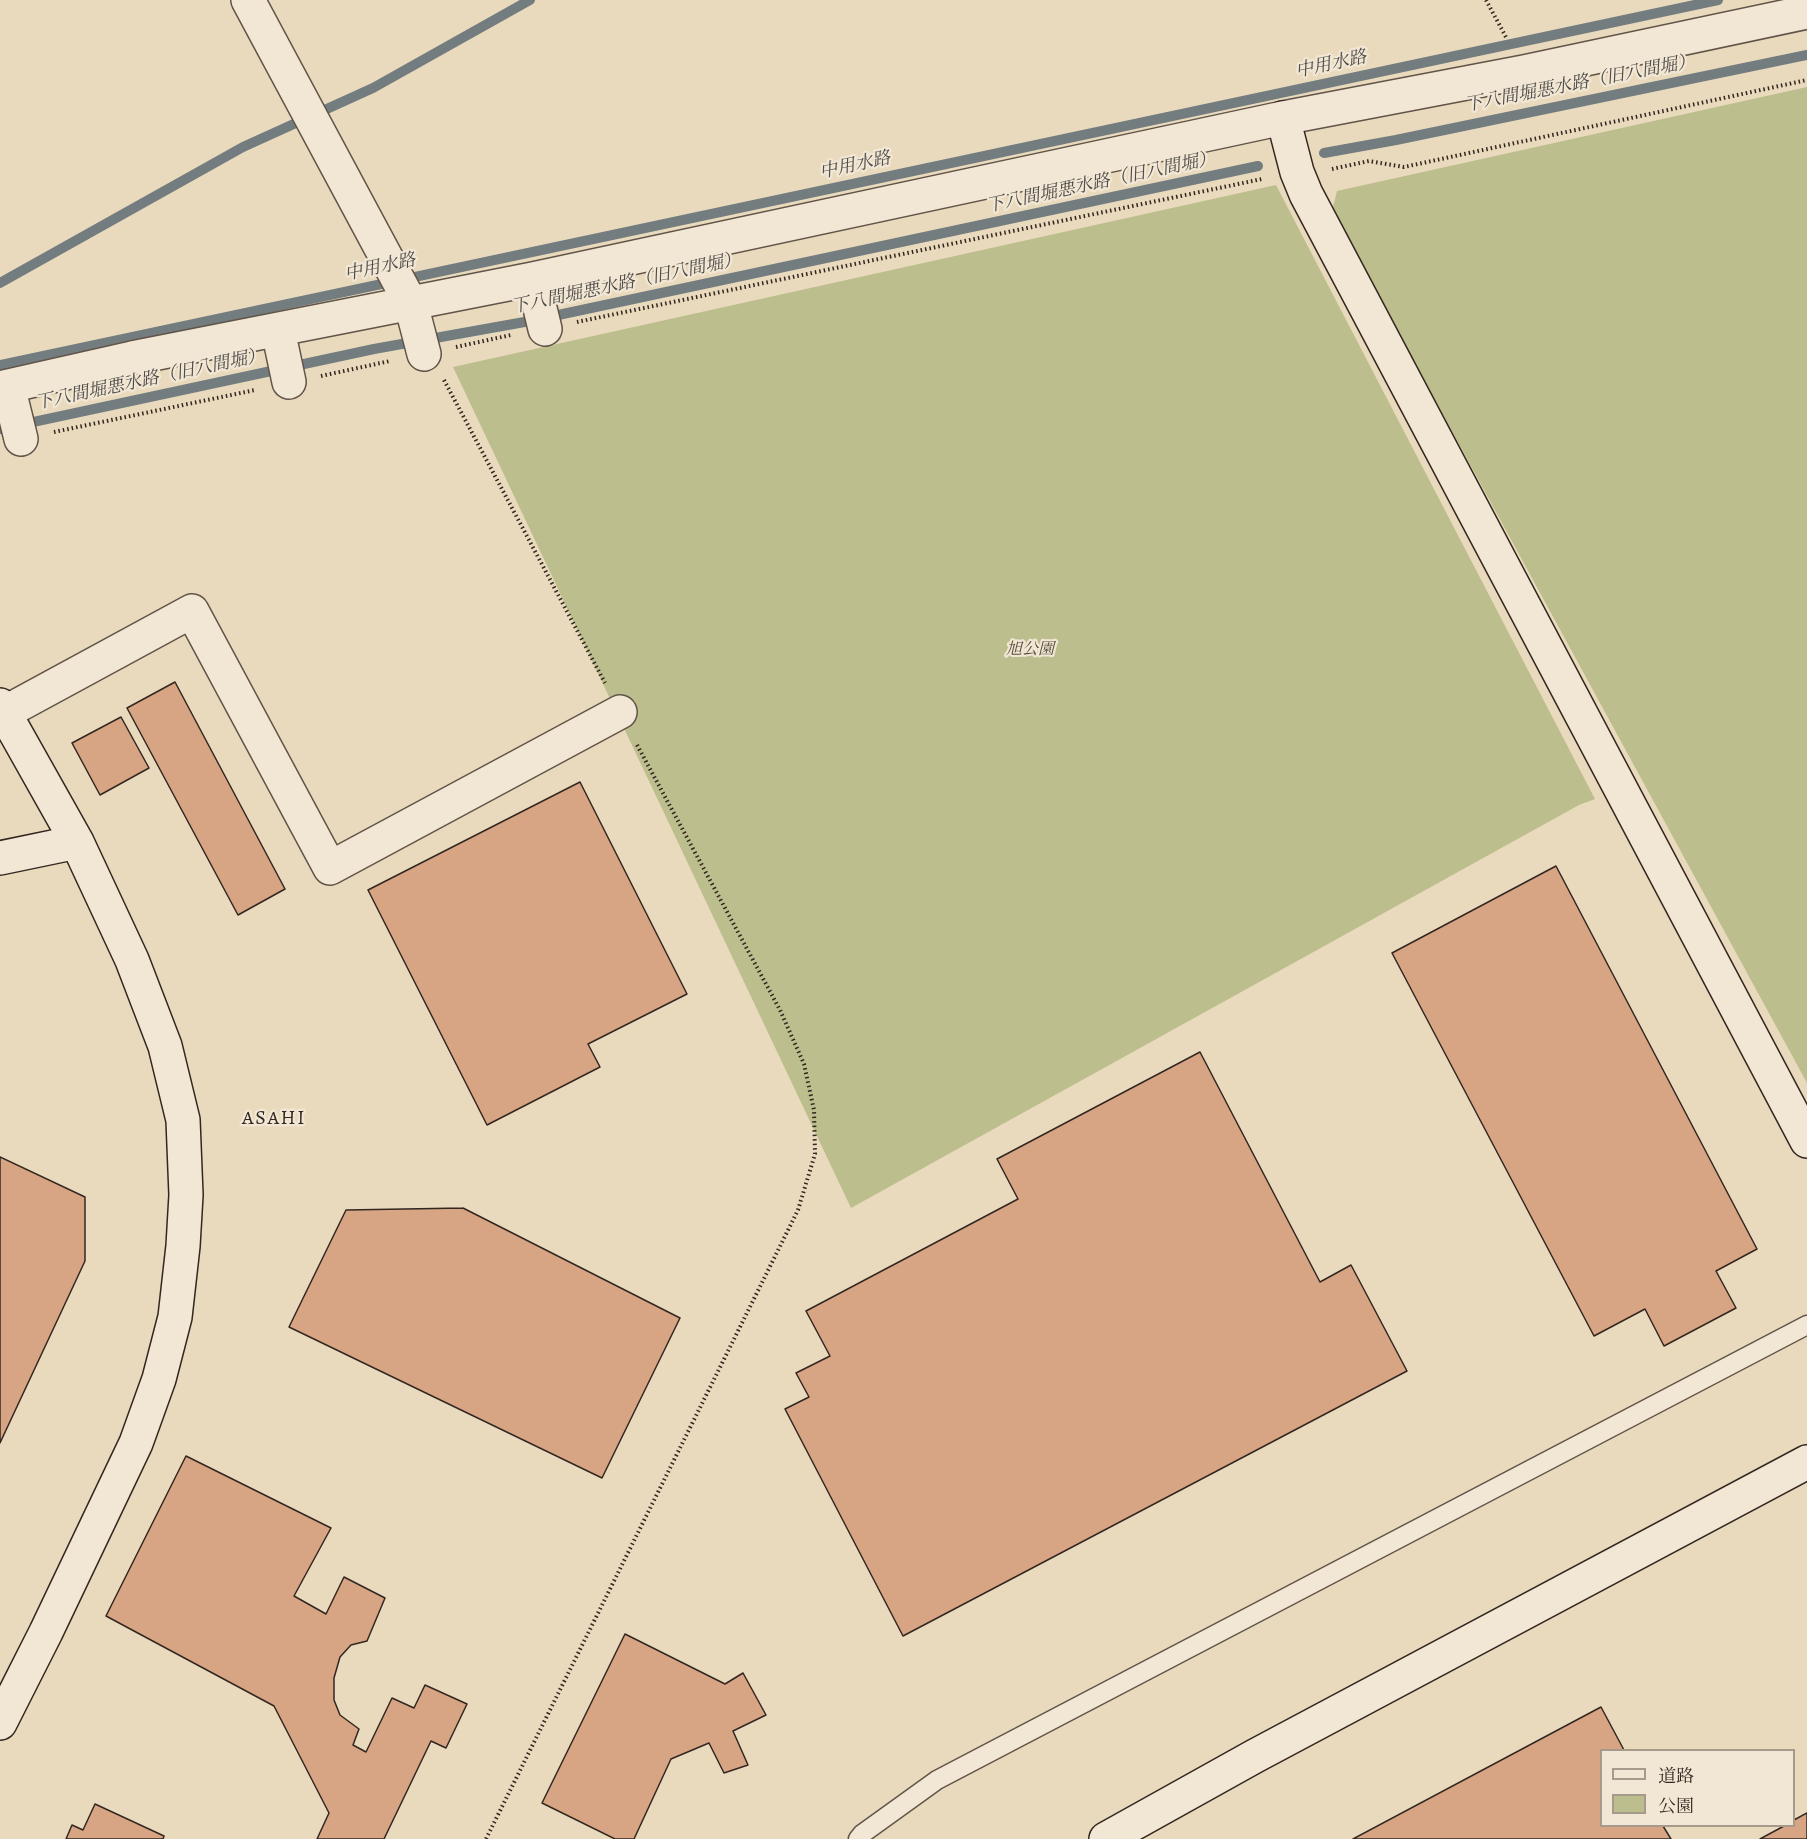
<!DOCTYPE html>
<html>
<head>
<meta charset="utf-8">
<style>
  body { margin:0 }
  #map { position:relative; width:1807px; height:1839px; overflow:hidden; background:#eadabd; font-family:Alegreya,"Noto Serif JP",serif }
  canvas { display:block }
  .legend { position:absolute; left:1600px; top:1749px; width:195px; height:78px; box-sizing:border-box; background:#f1e7d4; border:2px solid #a59a8c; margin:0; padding:8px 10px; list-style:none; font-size:18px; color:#332721 }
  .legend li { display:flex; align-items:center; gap:12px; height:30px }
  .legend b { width:30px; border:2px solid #a59a8c }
</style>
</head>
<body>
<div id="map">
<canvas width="1807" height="1839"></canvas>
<ul class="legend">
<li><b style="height:8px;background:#f1e7d4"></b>道路</li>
<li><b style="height:16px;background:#bcbe8d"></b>公園</li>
</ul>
</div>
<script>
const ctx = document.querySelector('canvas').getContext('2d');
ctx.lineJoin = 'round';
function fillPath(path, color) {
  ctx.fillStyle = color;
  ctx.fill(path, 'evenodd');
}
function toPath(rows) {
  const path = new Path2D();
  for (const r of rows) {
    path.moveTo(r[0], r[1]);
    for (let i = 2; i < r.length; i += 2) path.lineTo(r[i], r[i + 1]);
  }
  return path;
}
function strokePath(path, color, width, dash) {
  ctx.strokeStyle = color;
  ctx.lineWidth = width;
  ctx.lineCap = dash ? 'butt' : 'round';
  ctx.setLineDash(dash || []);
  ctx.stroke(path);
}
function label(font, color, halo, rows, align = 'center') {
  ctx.font = font + ' Alegreya,"Noto Serif JP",serif';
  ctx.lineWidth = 4.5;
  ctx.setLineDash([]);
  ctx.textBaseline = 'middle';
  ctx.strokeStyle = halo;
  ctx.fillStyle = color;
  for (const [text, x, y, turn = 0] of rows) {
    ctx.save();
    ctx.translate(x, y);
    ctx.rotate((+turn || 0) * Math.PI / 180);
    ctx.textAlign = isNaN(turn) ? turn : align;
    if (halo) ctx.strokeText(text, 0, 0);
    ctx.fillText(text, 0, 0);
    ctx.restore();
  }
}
fillPath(toPath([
  [1807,87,1807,1083,1332,211,1337,191],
  [1276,185,1595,799,1579,805,851,1208,453,367]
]), '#bcbe8d');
strokePath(toPath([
  [1324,153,1396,140,1807,55],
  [0,283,243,147,373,88,530,0],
  [0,365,1718,0],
  [0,429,374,349,530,321,1258,166]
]), '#737d7f', 10);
const building = toPath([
  [175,682,285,889,238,915,127,708,175,682],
  [121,717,149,768,100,795,72,743,121,717],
  [580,782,687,994,588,1044,600,1067,487,1125,368,890,580,782],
  [1556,866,1757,1249,1716,1271,1736,1308,1664,1346,1645,1309,1594,1336,1392,953,1556,866],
  [1200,1052,1320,1282,1351,1265,1407,1371,903,1636,785,1409,809,1397,796,1373,830,1356,806,1311,1018,1199,997,1159,1200,1052],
  [0,1157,85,1197,85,1261,0,1443,0,1157],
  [463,1208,680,1318,602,1478,289,1327,346,1210,463,1208],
  [186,1456,331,1528,294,1596,326,1614,344,1577,385,1598,367,1641,351,1645,340,1657,334,1678,334,1700,340,1715,359,1729,353,1745,366,1752,392,1698,414,1708,425,1685,467,1704,446,1748,431,1741,384,1839,317,1839,329,1813,274,1706,106,1616,186,1456],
  [625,1634,725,1684,743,1673,766,1715,733,1731,748,1765,724,1773,709,1743,671,1759,634,1839,615,1839,542,1803,625,1634],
  [1601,1707,1624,1750,1602,1750,1602,1826,1663,1826,1671,1839,1353,1839,1601,1707],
  [95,1804,164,1836,163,1839,66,1839,72,1825,83,1830,95,1804],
  [1807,1813,1807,1839,1760,1839,1784,1826,1794,1826,1794,1820,1807,1813]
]);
fillPath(building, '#d8a584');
strokePath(building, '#332721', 1.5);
const lane = toPath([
  [858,1839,862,1834,937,1780,1807,1325]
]);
const street = toPath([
  [248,0,411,304,424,354],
  [533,279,545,329],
  [278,330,289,382],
  [8,386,21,439],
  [0,388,132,358,533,279,1283,118,1524,72,1807,12],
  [4,713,192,611,330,868,620,712]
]);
const secondary = toPath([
  [1283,118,1297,172,1306,194,1807,1141],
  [0,705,77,842,132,960,165,1046,183,1120,186,1195,183,1246,175,1317,159,1379,136,1443,46,1632,0,1723],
  [0,858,77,842],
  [1106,1839,1255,1756,1807,1462]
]);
strokePath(lane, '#615448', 21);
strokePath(street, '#615448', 36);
strokePath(secondary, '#332721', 36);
strokePath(toPath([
  [1486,0,1507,39],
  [1332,169,1369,161,1404,167,1807,80],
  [577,322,1262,179],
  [456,347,511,335],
  [321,376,390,361],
  [444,380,605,683],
  [54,432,255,390],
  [486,1839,798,1210,815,1154,814,1110,804,1064,780,1010,636,743]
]), '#332721', 4, [1.5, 3]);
strokePath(lane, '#f1e7d4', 18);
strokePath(street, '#f1e7d4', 33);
strokePath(secondary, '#f1e7d4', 33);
label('italic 16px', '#554d3c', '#f1e7d4', [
  ["旭公園",1030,650]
]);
label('italic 18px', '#4e4b48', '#f1e7d4', [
  ["中用水路",1331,65,-12],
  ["下八間堀悪水路（旧八間堀）",1580,84,-11],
  ["中用水路",855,166,-12],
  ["下八間堀悪水路（旧八間堀）",1101,183,-12],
  ["中用水路",380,268,-12],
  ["下八間堀悪水路（旧八間堀）",626,284,-12],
  ["下八間堀悪水路（旧八間堀）",150,380,-12]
]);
ctx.letterSpacing = '1.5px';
label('20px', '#332721', '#f1e7d4', [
  ["ASAHI",274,1119]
]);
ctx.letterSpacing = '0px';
</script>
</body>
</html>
